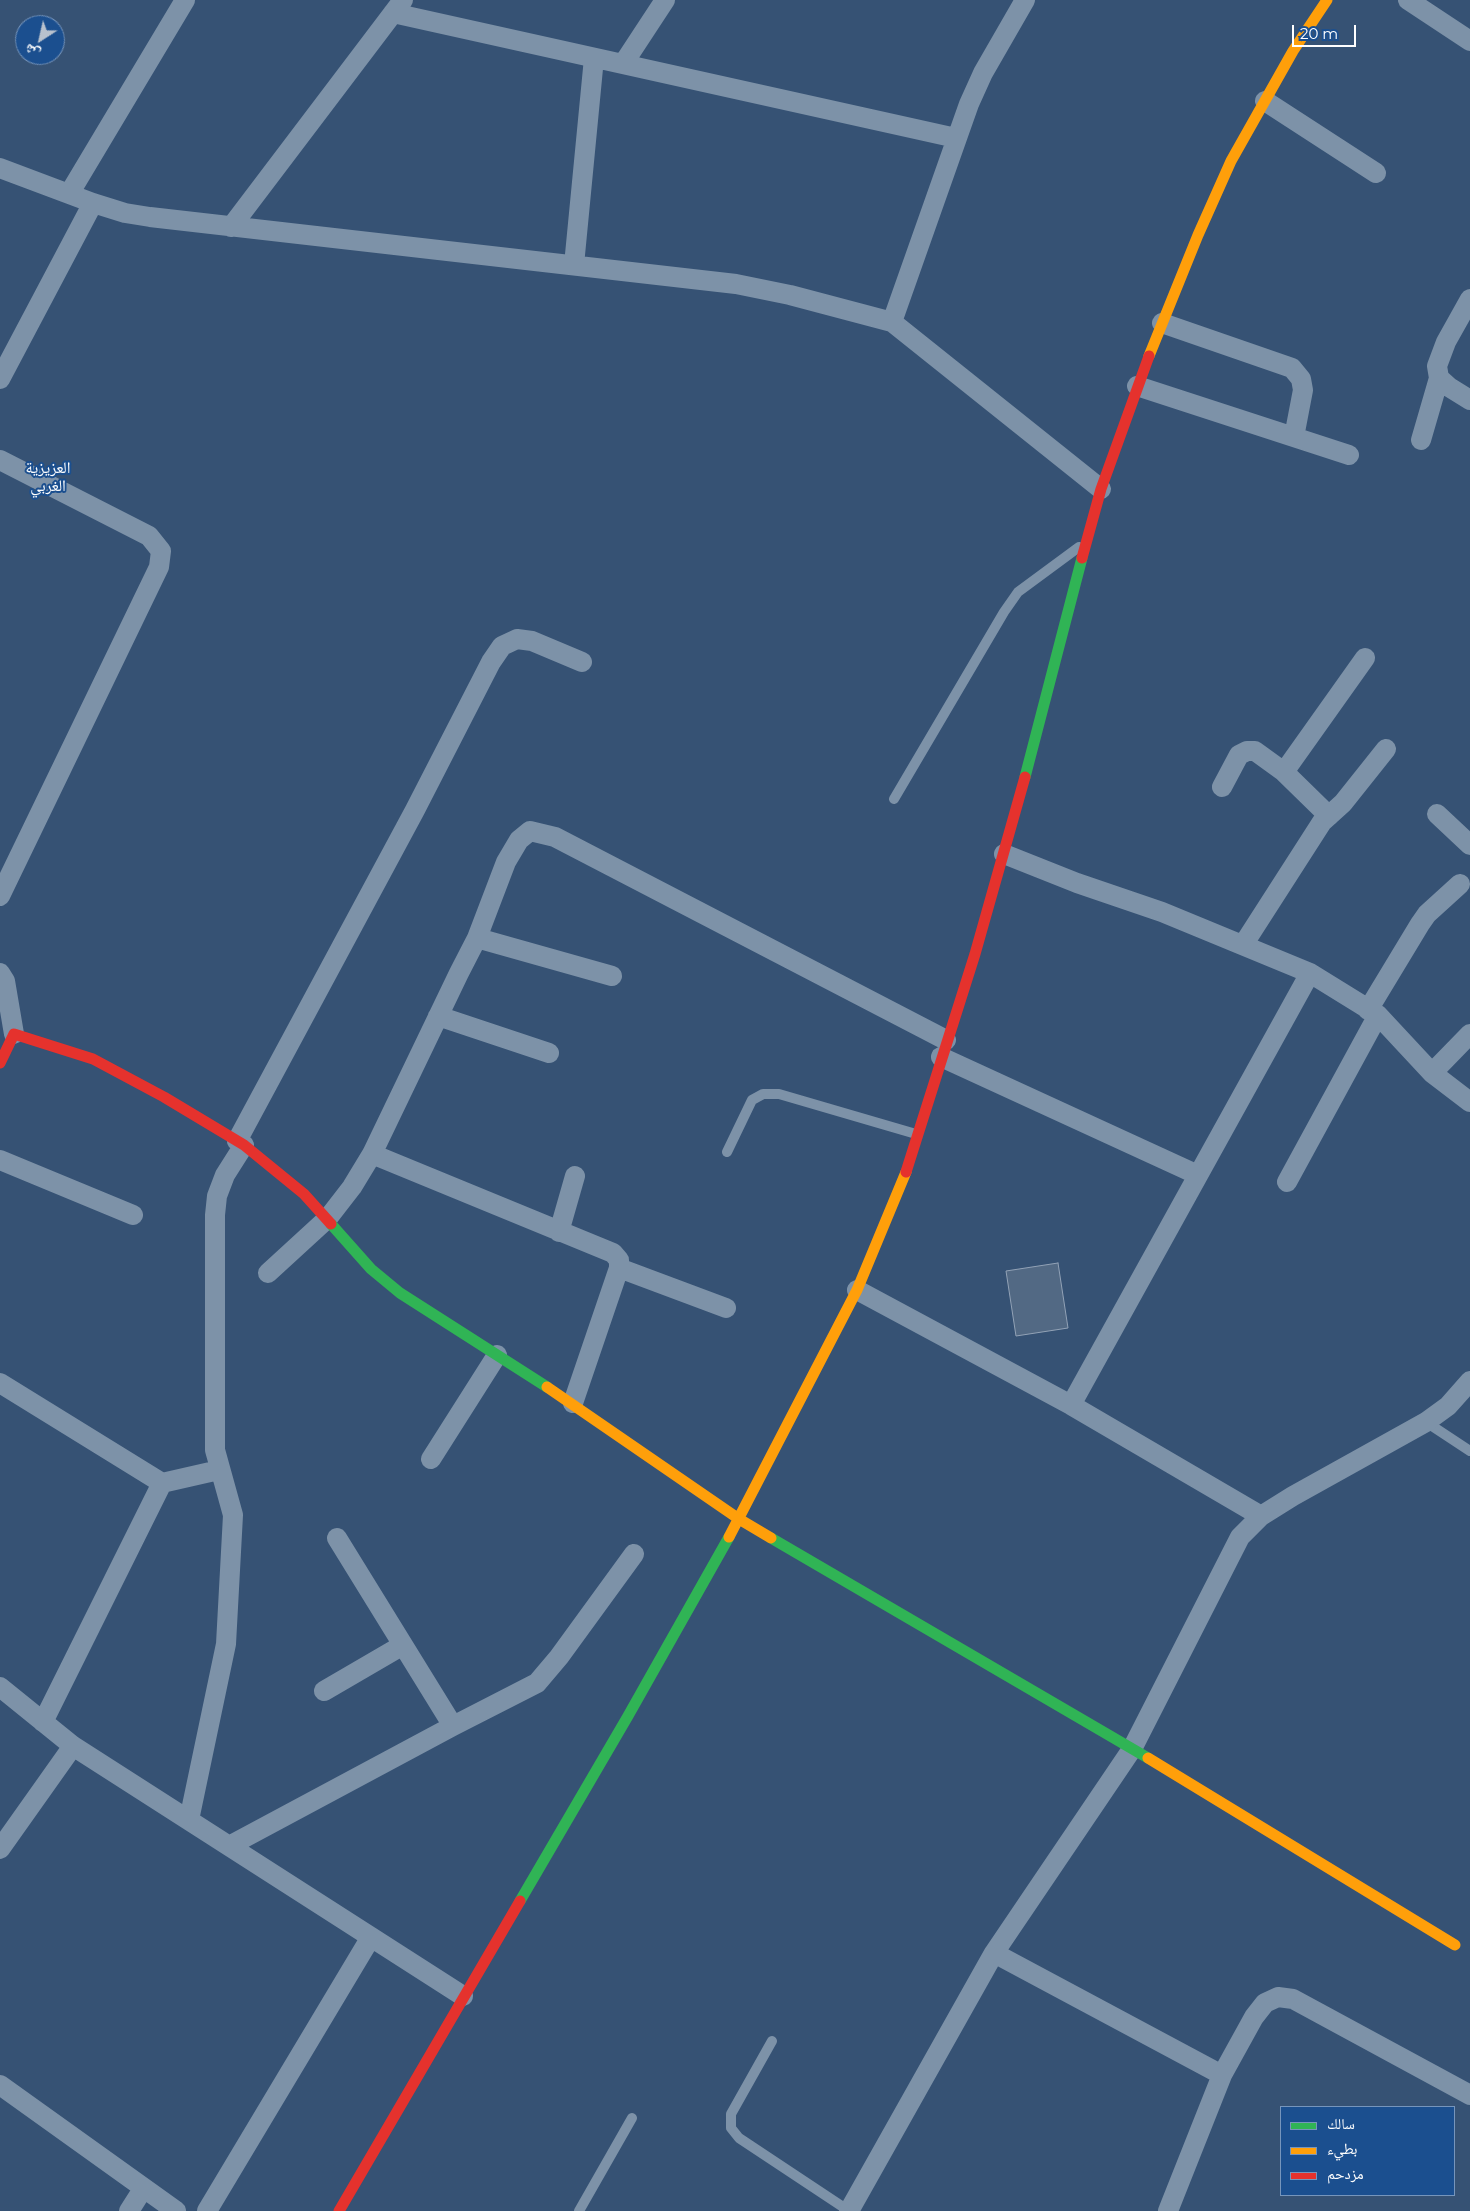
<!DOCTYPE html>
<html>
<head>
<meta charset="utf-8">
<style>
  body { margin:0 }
  #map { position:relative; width:1470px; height:2211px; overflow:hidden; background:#365274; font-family:Montserrat,"Noto Naskh Arabic",sans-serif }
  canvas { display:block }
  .legend { position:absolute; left:1280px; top:2106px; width:175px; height:90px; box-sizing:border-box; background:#1b4f8f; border:1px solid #7695bc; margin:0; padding:6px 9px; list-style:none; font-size:15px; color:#fff }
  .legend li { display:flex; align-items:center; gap:10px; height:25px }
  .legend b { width:25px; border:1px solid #7695bc }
  .north { position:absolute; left:15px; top:15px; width:50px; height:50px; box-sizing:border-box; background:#1b4f8f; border:1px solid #7695bc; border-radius:50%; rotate:215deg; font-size:14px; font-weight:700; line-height:20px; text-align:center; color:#fff }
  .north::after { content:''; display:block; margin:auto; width:18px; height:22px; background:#b9c2ce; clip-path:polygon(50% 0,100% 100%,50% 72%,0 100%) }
  .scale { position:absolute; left:1292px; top:25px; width:64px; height:22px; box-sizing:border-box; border:2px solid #fff; border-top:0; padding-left:6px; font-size:15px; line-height:18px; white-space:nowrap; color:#fff; -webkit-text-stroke:4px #1b4f8f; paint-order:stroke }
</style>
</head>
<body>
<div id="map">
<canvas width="1470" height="2211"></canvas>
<ul class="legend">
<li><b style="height:6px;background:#30b455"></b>سالك</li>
<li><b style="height:6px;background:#ff9f0a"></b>بطيء</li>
<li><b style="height:6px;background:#e5322d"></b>مزدحم</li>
</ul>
<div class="north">ش</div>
<div class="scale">20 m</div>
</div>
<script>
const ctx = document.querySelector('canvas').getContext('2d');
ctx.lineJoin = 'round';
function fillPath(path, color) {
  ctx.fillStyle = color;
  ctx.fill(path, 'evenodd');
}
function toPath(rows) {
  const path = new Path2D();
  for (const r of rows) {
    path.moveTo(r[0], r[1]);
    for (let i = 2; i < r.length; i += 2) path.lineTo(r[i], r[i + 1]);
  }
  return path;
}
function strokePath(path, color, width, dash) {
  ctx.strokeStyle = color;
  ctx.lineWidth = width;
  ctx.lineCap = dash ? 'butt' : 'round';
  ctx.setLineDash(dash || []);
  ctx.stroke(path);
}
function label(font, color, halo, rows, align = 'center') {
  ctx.font = font + ' Montserrat,"Noto Naskh Arabic",sans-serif';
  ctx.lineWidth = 4;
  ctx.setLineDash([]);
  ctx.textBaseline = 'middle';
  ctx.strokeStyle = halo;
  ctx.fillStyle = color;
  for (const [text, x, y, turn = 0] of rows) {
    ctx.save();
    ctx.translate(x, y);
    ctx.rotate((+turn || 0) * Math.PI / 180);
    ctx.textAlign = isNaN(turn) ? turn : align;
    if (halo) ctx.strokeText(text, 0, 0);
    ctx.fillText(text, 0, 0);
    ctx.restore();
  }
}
const building = toPath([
  [1058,1263,1068,1328,1016,1336,1006,1271,1058,1263]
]);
fillPath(building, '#526984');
strokePath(building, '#92a2b6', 1);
strokePath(toPath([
  [894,799,1004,612,1018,592,1079,547],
  [727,1152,752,1100,763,1094,779,1094,916,1134],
  [1426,1422,1470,1451],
  [772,2041,731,2114,731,2128,739,2138,849,2211],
  [579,2211,632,2118]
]), '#7d92a8', 10);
strokePath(toPath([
  [1408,0,1470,41],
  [393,13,956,138],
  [623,64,665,0],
  [1265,101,1376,173],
  [0,168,93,203,125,213,150,217,736,284,790,295,892,322,1101,489],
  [69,194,185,0],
  [231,227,403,0],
  [574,265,594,58],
  [1470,299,1446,342,1437,366,1439,378,1449,387,1470,400],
  [892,322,969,104,983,73,1025,0],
  [1162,323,1292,368,1301,379,1303,390,1294,437],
  [0,379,93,203],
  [1137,386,1349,455],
  [1421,440,1439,378],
  [0,460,149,536,161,551,159,567,0,896],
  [1222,787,1239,755,1247,751,1255,751,1284,772],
  [1437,814,1470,845],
  [1329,816,1284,772,1365,658],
  [1004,854,1077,883,1162,912,1310,973,1378,1015,1432,1073,1470,1102],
  [477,938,612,976],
  [1243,945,1322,822,1343,803,1386,749],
  [0,973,5,981,14,1034],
  [1368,1010,1420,924,1427,914,1460,884],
  [438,1016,549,1053],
  [941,1057,1198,1175],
  [1432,1073,1470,1034],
  [237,1141,415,810,491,662,502,646,517,639,532,641,582,662],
  [372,1154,613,1253,619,1260,619,1268,573,1403],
  [0,1160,133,1215],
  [1287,1182,1378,1015],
  [559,1232,575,1176],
  [619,1268,726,1308],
  [268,1273,328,1218,352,1187,372,1154,459,973,477,938,506,862,519,840,530,831,555,837,946,1040],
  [857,1290,1071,1405,1261,1516],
  [0,1383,162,1483,219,1470],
  [1071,1405,1310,973],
  [431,1459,497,1355],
  [337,1538,453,1726],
  [0,1687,73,1746,463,1996],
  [324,1691,403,1645],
  [43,1722,162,1483],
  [189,1820,226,1644,233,1515,215,1450,215,1215,217,1196,225,1175,244,1145],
  [229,1846,453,1726,537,1683,559,1657,634,1554],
  [0,1849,73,1746],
  [994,1953,1222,2075],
  [0,2085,176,2211],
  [129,2211,143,2189],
  [207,2211,371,1937],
  [849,2211,994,1953,1132,1749,1240,1537,1261,1516,1293,1496,1426,1422,1448,1406,1470,1381],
  [1168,2211,1222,2075,1254,2017,1265,2003,1278,1997,1293,1999,1470,2095]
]), '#7d92a8', 20);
strokePath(toPath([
  [1025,777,1082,558],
  [331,1224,371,1269,400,1293,547,1387],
  [771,1538,1148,1758],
  [520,1901,628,1716,729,1537]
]), '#30b455', 11);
strokePath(toPath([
  [1149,356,1198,235,1231,161,1293,51,1327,0],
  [547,1387,739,1519,771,1538],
  [729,1537,857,1290,906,1172],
  [1148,1758,1455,1945]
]), '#ff9f0a', 11);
strokePath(toPath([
  [1082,558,1101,489,1149,356],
  [0,1063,14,1034,93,1059,164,1097,244,1145,304,1194,331,1224],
  [906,1172,975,954,1025,777],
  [339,2211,520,1901]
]), '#e5322d', 11);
label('16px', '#fff', '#1b4f8f', [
  ["العزيزية",48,468],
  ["الغربي",48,486]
]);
</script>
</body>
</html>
